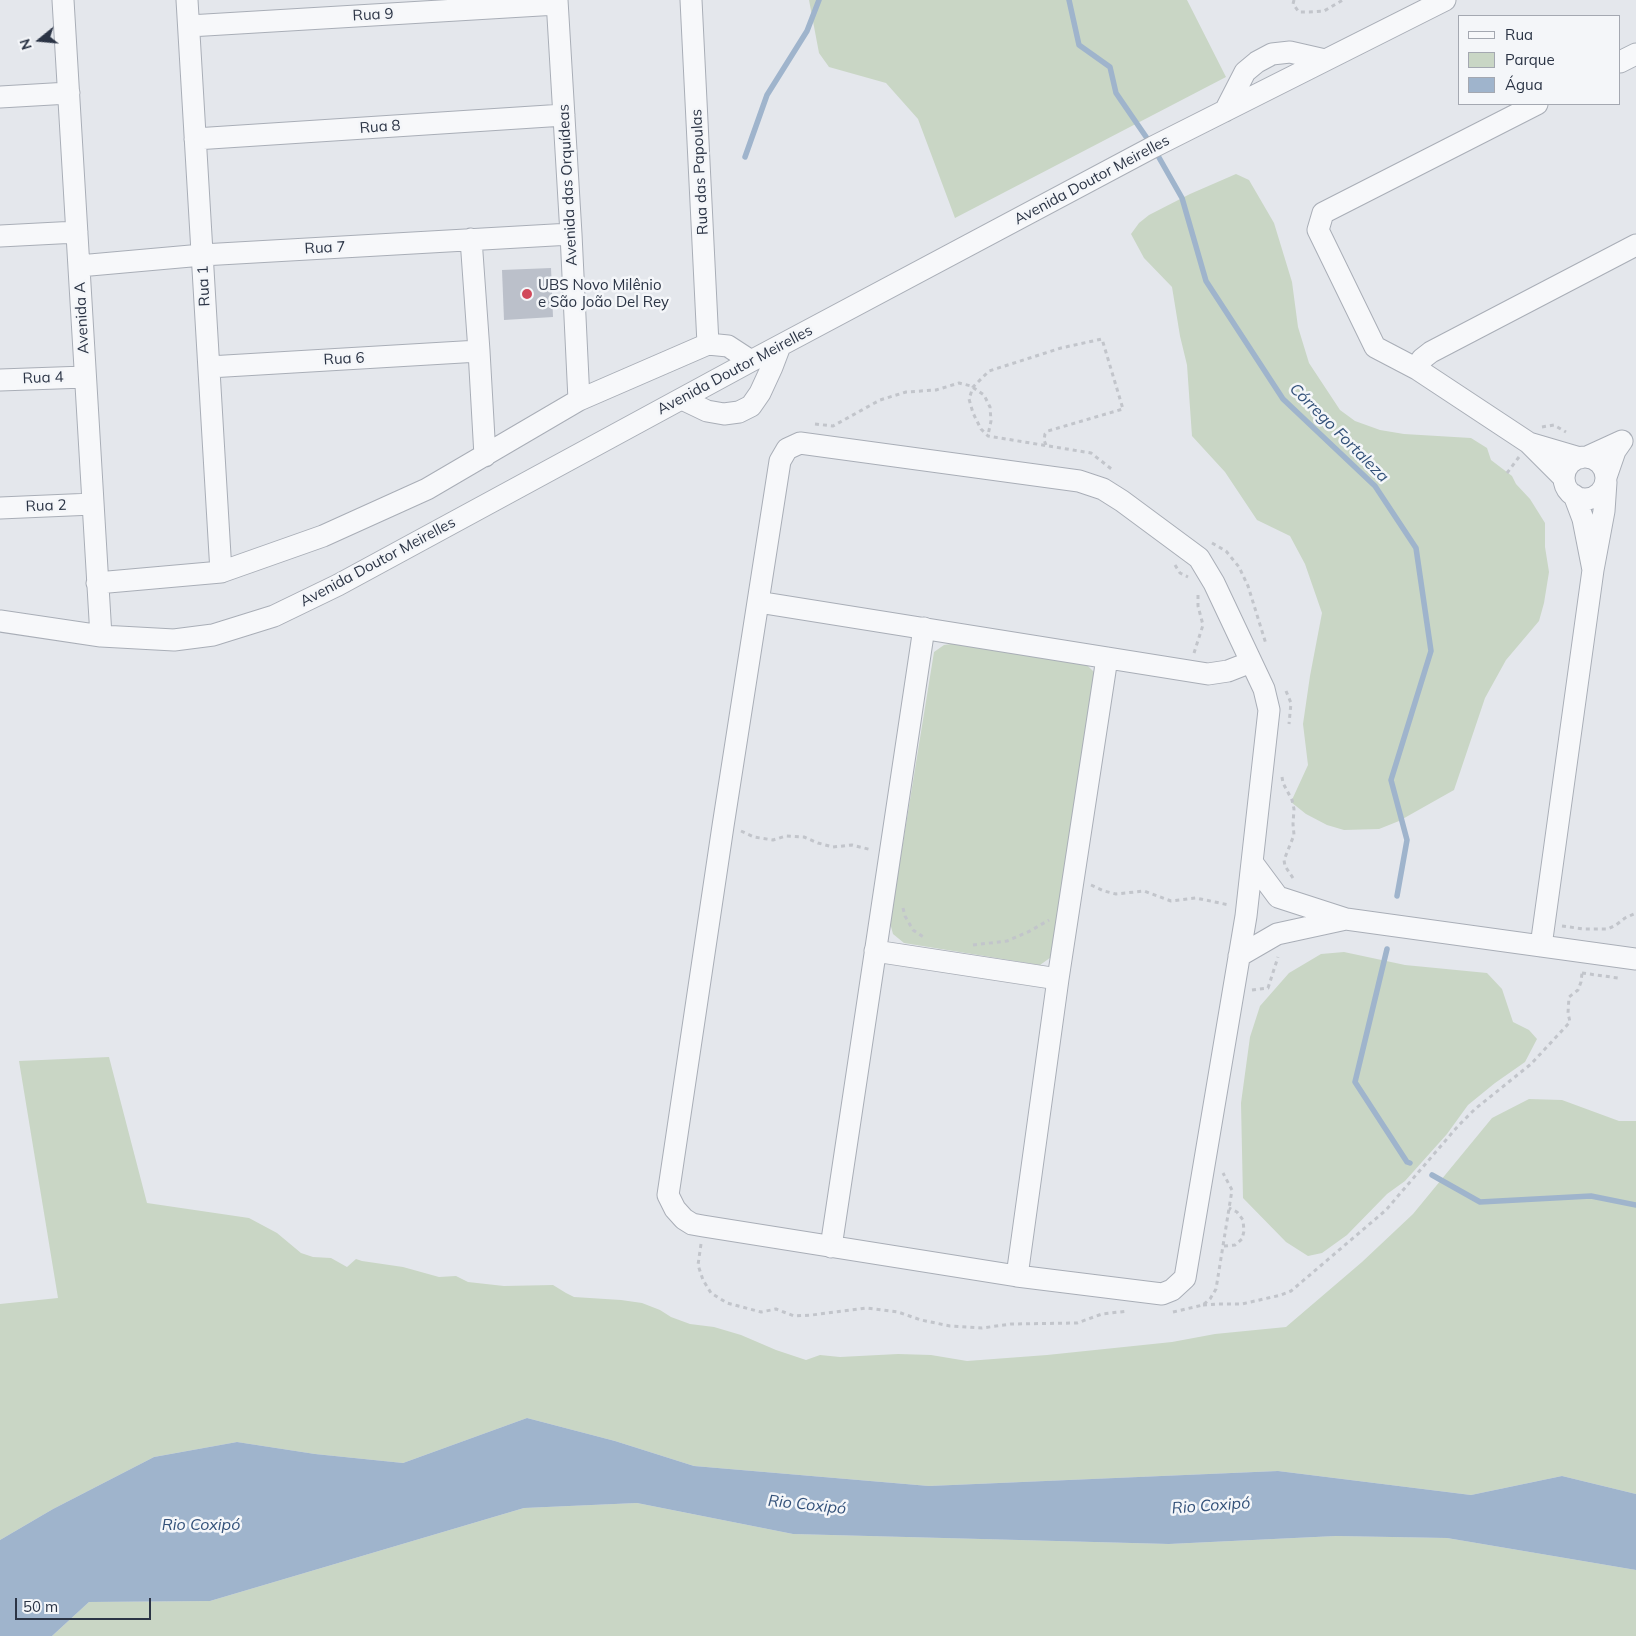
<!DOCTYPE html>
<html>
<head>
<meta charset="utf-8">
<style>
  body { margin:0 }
  #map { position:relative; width:1636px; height:1636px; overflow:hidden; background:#e4e7ec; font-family:Mulish,sans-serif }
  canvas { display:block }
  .legend { position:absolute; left:1458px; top:15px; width:162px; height:90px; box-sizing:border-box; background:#f4f6f9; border:1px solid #a4a8b1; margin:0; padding:6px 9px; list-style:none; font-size:15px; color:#2b3445 }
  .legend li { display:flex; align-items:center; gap:10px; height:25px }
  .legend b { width:25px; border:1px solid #a4a8b1 }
  .north { position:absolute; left:15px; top:15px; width:50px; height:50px; -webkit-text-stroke:4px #f4f6f9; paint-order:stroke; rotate:253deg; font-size:14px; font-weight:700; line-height:20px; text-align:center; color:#2b3445 }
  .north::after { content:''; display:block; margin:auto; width:18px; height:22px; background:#2b3445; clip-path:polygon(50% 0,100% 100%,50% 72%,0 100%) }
  .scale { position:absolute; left:15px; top:1598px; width:136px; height:22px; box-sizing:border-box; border:2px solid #2b3445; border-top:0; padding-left:6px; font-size:15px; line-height:18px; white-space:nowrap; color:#2b3445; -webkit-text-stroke:4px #f4f6f9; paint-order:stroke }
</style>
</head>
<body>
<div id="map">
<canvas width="1636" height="1636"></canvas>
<ul class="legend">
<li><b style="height:6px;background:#f7f8fa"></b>Rua</li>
<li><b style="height:14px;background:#c9d6c5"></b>Parque</li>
<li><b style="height:14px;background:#9fb4cc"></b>Água</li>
</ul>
<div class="north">N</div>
<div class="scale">50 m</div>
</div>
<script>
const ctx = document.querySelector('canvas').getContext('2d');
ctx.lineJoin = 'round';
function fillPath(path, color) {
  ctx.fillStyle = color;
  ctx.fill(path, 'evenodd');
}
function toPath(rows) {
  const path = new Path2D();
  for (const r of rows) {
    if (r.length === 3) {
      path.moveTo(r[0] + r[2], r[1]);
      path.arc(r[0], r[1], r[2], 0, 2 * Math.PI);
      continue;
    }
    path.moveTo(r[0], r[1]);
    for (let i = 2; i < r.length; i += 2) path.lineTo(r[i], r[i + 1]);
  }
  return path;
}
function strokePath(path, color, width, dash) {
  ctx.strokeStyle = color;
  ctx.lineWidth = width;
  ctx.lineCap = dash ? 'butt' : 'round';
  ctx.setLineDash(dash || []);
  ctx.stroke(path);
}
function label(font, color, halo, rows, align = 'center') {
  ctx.font = font + ' Mulish,sans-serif';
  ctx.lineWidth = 5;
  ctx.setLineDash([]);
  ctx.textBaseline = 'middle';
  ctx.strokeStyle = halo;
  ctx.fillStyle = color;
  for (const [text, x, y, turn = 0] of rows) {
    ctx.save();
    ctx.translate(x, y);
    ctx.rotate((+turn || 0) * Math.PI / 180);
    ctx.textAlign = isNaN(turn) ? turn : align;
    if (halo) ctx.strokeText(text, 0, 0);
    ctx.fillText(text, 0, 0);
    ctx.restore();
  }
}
fillPath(toPath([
  [809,0,1187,0,1226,77,955,218,918,119,886,83,829,67,819,53],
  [1236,174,1249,180,1274,223,1292,282,1298,327,1309,363,1340,410,1355,421,1380,430,1404,434,1471,438,1487,448,1491,460,1512,476,1516,484,1530,499,1545,523,1545,547,1549,572,1544,603,1539,621,1506,660,1485,698,1454,790,1399,821,1379,829,1344,830,1327,825,1306,814,1291,802,1308,765,1303,724,1310,676,1322,613,1305,564,1290,536,1257,520,1225,472,1192,436,1187,365,1180,336,1172,287,1144,258,1131,234,1139,223,1149,215,1190,194],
  [958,643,1086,664,1096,674,1054,955,1040,965,904,943,893,934,890,923,934,652,944,645],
  [1344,952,1405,965,1487,973,1502,989,1513,1022,1529,1030,1537,1039,1525,1062,1495,1083,1468,1105,1447,1134,1405,1181,1387,1194,1347,1235,1322,1253,1308,1256,1286,1242,1243,1198,1241,1103,1250,1037,1260,1006,1289,973,1321,954],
  [109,1057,147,1203,249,1218,277,1233,301,1253,313,1257,331,1258,347,1267,356,1259,362,1261,403,1267,439,1277,456,1276,468,1282,504,1286,553,1285,566,1293,574,1297,621,1300,642,1303,660,1310,671,1317,690,1324,714,1327,741,1335,776,1350,806,1360,820,1355,840,1357,898,1354,931,1355,967,1361,1047,1355,1172,1342,1215,1334,1286,1327,1362,1262,1413,1214,1492,1118,1529,1099,1562,1100,1619,1121,1636,1121,1636,1494,1562,1476,1471,1495,1278,1471,929,1486,694,1466,615,1441,527,1418,403,1463,315,1454,237,1442,154,1457,53,1509,0,1540,0,1304,58,1298,19,1061],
  [637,1503,793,1534,1169,1544,1336,1536,1447,1538,1636,1570,1636,1636,52,1636,89,1602,210,1601,524,1508]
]), '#c9d6c5');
fillPath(toPath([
  [527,1418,615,1441,694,1466,929,1486,1278,1471,1471,1495,1562,1476,1636,1494,1636,1570,1447,1538,1336,1536,1169,1544,793,1534,637,1503,524,1508,210,1601,89,1602,52,1636,0,1636,0,1540,53,1509,154,1457,237,1442,315,1454,403,1463]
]), '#9fb4cc');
strokePath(toPath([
  [1069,0,1079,45,1110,67,1116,93,1153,147,1182,198,1206,281,1283,399,1375,486,1416,548,1431,651,1391,780,1407,840,1397,896],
  [745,157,767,95,807,31,819,0],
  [1387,949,1355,1082,1407,1162,1410,1163],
  [1432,1175,1480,1202,1591,1196,1636,1205]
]), '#9fb4cc', 5.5);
fillPath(toPath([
  [551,268,553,317,504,320,502,270]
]), '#bbc0ca');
const minor = toPath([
  [63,0,101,636],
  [187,0,221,572],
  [557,0,571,234,579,400],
  [691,0,708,344],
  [189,26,557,4],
  [1620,62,1636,54],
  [0,97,69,93],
  [1225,111,1245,72,1257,62,1272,54,1290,52,1325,60],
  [195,139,564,115],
  [0,236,77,232],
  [471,239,479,351,485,456],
  [79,266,202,255,571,234],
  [209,367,479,351],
  [1417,369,1422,359,1431,352,1636,245],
  [0,380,85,377],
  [682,399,707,411,724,414,739,412,751,406,760,393,772,367,780,346],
  [800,443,1079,481,1103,489,1122,501,1199,558,1214,583,1264,689,1269,710,1246,916,1185,1278,1172,1290,1162,1294,1017,1276,703,1226,692,1224,684,1219,675,1209,668,1195,723,826,780,461,787,449,800,443],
  [1529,443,1417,369,1375,347,1318,230,1323,213,1537,104],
  [1587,457,1622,441,1615,451,1606,477],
  [1585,478,21],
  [1564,478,1529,443,1580,458],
  [1574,495,1583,519,1593,570,1604,511,1606,482],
  [0,508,93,504],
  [97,583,221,572,323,536,427,489,579,400,708,344,728,346,751,361],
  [758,602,1208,674,1228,671,1251,662],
  [0,621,101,636,174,640,213,635,274,616,338,585,751,361,1153,147,1445,0],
  [1346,919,1636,959],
  [1541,946,1593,570],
  [875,951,1058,979],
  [1239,956,1277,934,1346,919,1278,897,1252,862],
  [831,1247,924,628],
  [1017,1276,1058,979,1107,658]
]);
strokePath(minor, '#a9aeb7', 23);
strokePath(toPath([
  [1294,0,1293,4,1299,12,1309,12,1324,11,1343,0],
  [815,424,833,426,880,400,906,392,936,390,959,383,971,386,984,395,990,407,991,421,988,435],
  [1542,427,1554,425,1566,432],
  [1046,445,1044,440,1045,434,1048,431,1123,409,1102,339,1061,348,989,371,973,387,969,399,973,413,981,429,988,436,1091,453,1114,471],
  [1507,473,1519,457],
  [1212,543,1226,551,1239,567,1248,586,1266,644],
  [1175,565,1180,573,1188,577],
  [1194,653,1203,625,1198,606,1198,594],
  [1286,691,1291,703,1289,724],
  [1282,777,1283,783,1292,800,1294,809,1293,824,1294,835,1284,860,1285,866,1295,881],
  [741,831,754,837,773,840,786,836,804,837,818,843,833,847,852,845,872,850],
  [1091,885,1104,891,1116,894,1144,891,1171,901,1196,898,1229,905],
  [903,908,905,916,913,930,925,938],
  [1562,926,1584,929,1608,929,1616,925,1625,918,1636,913],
  [973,945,1007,941,1030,931,1049,920],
  [1582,973,1618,978],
  [1252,990,1268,988,1278,957],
  [701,1244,698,1265,703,1280,711,1293,727,1303,761,1312,776,1309,794,1316,812,1315,867,1308,898,1312,921,1320,950,1326,982,1328,1011,1324,1077,1323,1102,1314,1128,1311],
  [1224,1246,1235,1245,1242,1239,1244,1231,1243,1220,1237,1212,1229,1208],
  [1203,1305,1217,1304,1242,1304,1281,1295,1291,1291,1386,1210,1458,1126,1475,1109,1531,1064,1570,1022,1568,1013,1569,997,1578,990,1581,982,1582,973],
  [1173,1312,1203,1305,1210,1299,1216,1289,1232,1190,1223,1173]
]), '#c2c5cb', 3, [4, 4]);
strokePath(minor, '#f7f8fa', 21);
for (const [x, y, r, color] of [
  [527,294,6,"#d1495b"]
]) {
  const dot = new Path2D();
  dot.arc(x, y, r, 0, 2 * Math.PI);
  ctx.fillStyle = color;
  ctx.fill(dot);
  strokePath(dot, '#f4f6f9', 2);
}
label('15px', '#2b3445', '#f4f6f9', [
  ["Rua 9",373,15,-3],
  ["Rua 8",380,127,-4],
  ["Rua das Papoulas",700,172,-93],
  ["Avenida Doutor Meirelles",1092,180,-28],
  ["Avenida das Orquídeas",568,185,-93],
  ["Rua 7",325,248,-3],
  ["Rua 1",204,286,-93],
  ["Avenida A",82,318,-93],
  ["Rua 6",344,359,-3],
  ["Avenida Doutor Meirelles",735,370,-28],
  ["Rua 4",43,378,-2],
  ["Rua 2",46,506,-2],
  ["Avenida Doutor Meirelles",378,562,-28]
]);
label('15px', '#2b3445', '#f4f6f9', [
  ["UBS Novo Milênio",538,285],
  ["e São João Del Rey",538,302]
], 'left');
label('italic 16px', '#34527a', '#f4f6f9', [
  ["Córrego Fortaleza",1339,433,45],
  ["Rio Coxipó",807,1505,6],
  ["Rio Coxipó",1211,1506,-4],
  ["Rio Coxipó",201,1525]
]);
</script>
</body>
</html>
